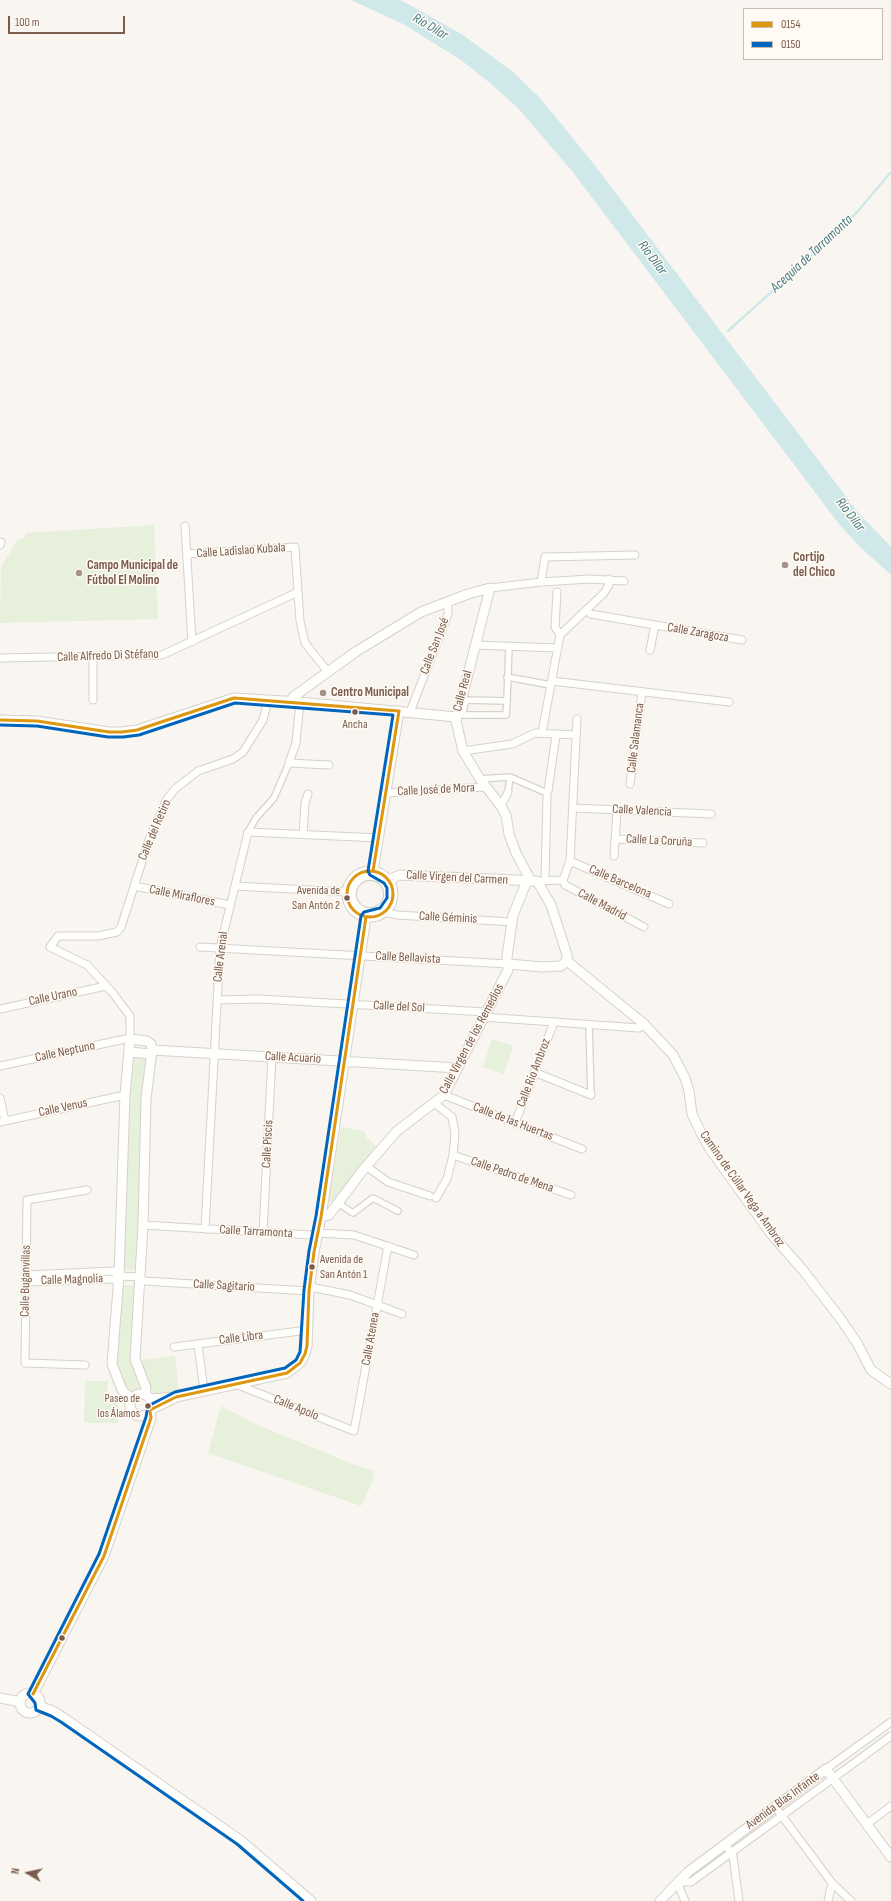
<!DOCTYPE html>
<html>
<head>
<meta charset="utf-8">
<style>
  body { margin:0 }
  #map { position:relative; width:891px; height:1901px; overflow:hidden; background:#f9f5f0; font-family:"Sofia Sans Condensed",sans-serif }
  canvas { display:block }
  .legend { position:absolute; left:743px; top:8px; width:140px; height:52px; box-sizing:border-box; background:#fffaf3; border:1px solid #cabbb1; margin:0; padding:5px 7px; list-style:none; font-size:12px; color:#7a5c4d }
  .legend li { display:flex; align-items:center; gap:8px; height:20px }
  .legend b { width:20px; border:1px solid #cabbb1 }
  .north { position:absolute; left:8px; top:1853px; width:40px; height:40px; -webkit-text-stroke:3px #fffaf3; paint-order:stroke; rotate:279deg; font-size:11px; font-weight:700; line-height:16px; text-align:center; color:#7a5c4d }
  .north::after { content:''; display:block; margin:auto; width:14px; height:18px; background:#7a5c4d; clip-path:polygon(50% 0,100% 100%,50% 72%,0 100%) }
  .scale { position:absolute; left:8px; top:16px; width:117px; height:18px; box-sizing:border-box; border:2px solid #7a5c4d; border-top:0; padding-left:5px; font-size:12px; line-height:14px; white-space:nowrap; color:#7a5c4d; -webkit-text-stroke:3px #fffaf3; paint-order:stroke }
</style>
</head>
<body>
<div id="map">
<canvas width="891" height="1901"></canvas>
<ul class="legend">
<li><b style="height:5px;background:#de970f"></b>0154</li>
<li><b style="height:5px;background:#0065bd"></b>0150</li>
</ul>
<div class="north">N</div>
<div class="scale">100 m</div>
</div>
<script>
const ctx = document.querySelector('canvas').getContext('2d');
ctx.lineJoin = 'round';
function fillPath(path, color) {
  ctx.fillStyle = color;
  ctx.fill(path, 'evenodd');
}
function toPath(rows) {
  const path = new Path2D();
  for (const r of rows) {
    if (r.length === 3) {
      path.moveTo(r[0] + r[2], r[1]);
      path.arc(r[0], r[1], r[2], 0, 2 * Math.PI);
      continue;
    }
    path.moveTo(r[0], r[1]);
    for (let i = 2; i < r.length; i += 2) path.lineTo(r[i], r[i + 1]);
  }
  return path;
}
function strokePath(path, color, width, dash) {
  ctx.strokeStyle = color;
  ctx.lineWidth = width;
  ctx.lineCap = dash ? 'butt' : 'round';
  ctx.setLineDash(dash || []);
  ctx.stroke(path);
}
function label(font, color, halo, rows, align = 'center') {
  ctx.font = font + ' "Sofia Sans Condensed",sans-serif';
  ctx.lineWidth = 3;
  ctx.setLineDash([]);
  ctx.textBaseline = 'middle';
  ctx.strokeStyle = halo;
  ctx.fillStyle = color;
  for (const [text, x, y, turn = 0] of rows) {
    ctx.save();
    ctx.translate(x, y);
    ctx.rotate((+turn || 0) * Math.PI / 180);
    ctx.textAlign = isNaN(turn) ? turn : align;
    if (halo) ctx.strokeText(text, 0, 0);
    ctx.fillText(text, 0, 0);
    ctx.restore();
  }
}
fillPath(toPath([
  [154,525,158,619,0,623,1,567,18,539,25,538,25,533],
  [492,1039,513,1046,504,1074,483,1067],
  [132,1056,147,1058,138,1270,123,1269,127,1099],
  [341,1127,364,1131,366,1137,376,1146,333,1204,328,1201],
  [122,1285,137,1285,133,1360,141,1385,139,1391,131,1395,125,1390,115,1363],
  [175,1356,179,1392,153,1394,139,1360],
  [85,1381,108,1381,107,1399,119,1400,118,1423,84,1423],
  [221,1406,256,1424,352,1464,374,1471,372,1483,361,1506,208,1453]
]), '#e7f0db');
fillPath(toPath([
  [351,0,400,0,408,4,463,35,513,72,540,98,593,163,857,511,891,547,891,575,858,545,839,524,572,171,518,108,490,83,461,60,403,24]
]), '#d0e8ea');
strokePath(toPath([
  [728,331,827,242,858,211,891,172]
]), '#d0e8ea', 2.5);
const pedestrian = toPath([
  [507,677,551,685],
  [466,700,507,701,506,715,462,715,466,700],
  [507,701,509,646],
  [480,779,510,777,547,793],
  [508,792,510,777],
  [248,832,256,818,274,798,289,763],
  [370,894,17],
  [589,1025,591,1095],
  [338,1203,353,1213,373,1198,398,1211]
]);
const minor = toPath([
  [185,526,192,642],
  [0,545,1,542],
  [187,554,295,547,300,621,305,643,328,672],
  [541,582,545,557,635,555],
  [490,588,541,582,590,579,624,581],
  [587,611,591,614,742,640],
  [560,635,604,593,609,585,609,579],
  [475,645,558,648],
  [650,650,655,625],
  [93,657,93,700],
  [0,658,162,655,298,592],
  [552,681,729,702],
  [300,702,296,743,289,763,329,765],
  [410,712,448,614,448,602],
  [542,733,560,635,555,627,557,592],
  [463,751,512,744,535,733,576,735],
  [630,784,642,692],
  [548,791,556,735],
  [386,793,486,787],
  [501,806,508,792],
  [573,808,711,814],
  [303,834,305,803,308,794],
  [615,839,703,843],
  [614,856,617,810],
  [570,861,669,904],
  [545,880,547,796],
  [563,880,565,885,644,927],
  [537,881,563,880,570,861,577,719],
  [134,886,230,905],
  [235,886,347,892],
  [384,912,397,915,512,922],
  [200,947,509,964],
  [217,1000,259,999,486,1012],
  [0,1009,106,986],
  [483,1017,639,1028,644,1024],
  [0,1066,125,1039,130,1039,130,1016,112,992,87,965,50,947,58,936,98,936,117,932,121,927,150,837,167,799,175,789,198,771,233,759,243,752,263,720,268,700],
  [534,1072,591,1095],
  [444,1095,582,1149],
  [0,1098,5,1121],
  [434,1103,452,1117,455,1133,453,1155,447,1179,436,1198],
  [0,1122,125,1095],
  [515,1123,554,1022],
  [453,1155,571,1195],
  [366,1166,388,1182,430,1196],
  [143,1225,311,1235,318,1233,354,1235,414,1255],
  [205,1229,220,948,248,832,379,838],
  [263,1232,272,1057],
  [26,1275,114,1271,119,1276],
  [26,1282,114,1279,119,1276,140,1277,144,1281,309,1291],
  [310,1287,350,1295,402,1314],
  [198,1344,204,1391],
  [174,1347,308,1330],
  [85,1365,25,1363,27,1200,87,1190],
  [238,1385,354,1431,388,1246],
  [826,1769,891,1722],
  [779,1812,832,1883,851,1901],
  [867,1824,891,1806],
  [725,1844,733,1856,739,1901],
  [685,1901,677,1882,691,1882,891,1736],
  [828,1901,832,1883]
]);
const tertiary = toPath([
  [292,701,293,697,300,692,357,651,421,612,468,594,490,588,456,721,463,751,480,779,501,806,506,815,509,834,516,853,531,881],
  [0,720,37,721,109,732,122,732,137,730,234,698,300,702,456,717],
  [370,894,23],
  [373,871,399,711],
  [388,880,400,875,537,881,551,905,567,955,567,961],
  [567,961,644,1024,673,1055,685,1078,689,1091,692,1114,700,1131,710,1149,772,1235,802,1269,840,1318,857,1343,871,1370,891,1384],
  [509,964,542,967,561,966,567,961],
  [152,1050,458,1068],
  [129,1052,151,1054],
  [321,1217,329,1215,363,1170,397,1131,444,1095,508,970,507,957,513,915,527,881],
  [141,1405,11],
  [151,1399,176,1397,287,1373,300,1363,305,1354,307,1346,309,1291,314,1252,321,1217,366,917],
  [132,1400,122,1390,112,1364,119,1276,125,1095,130,1039,147,1041,151,1044,152,1050,146,1099,143,1225,135,1359,146,1388,145,1395],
  [152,1409,175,1398],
  [30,1703,10],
  [33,1694,104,1556,151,1418,150,1411],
  [0,1698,20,1702],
  [39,1706,53,1711,64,1718,240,1840,311,1901],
  [660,1901,688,1872,826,1769,891,1857]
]);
strokePath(pedestrian, '#d7d1cb', 8);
strokePath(minor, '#d7d1cb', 9);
strokePath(tertiary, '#d7d1cb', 11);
strokePath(pedestrian, '#fefefd', 5.5);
strokePath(minor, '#fefefd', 7);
strokePath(tertiary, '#fefefd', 9);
strokePath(toPath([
  [0,720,37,721,109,732,122,732,137,730,234,698,399,711],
  [373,871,399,711],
  [370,894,23],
  [152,1409,176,1397,287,1373,300,1363,305,1354,307,1346,309,1291,314,1252,321,1217,366,917],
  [33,1694,104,1556,151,1418,150,1411]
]), '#de970f', 3);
strokePath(toPath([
  [0,725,37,726,108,737,123,737,139,735,235,703,393,715,368,871,370,875,384,883,387,888,387,898,380,908,364,912,361,916,316,1216,309,1251,304,1290,300,1352,296,1360,285,1368,175,1392,148,1406,146,1417,99,1554,28,1694,35,1703,36,1710,51,1716,61,1722,237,1844,303,1901]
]), '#0065bd', 3);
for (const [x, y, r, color] of [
  [785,565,4,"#a69286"],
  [79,573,4,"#a69286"],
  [323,693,4,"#a69286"],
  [355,712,3.5,"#7a5c4d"],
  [347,898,3.5,"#7a5c4d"],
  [312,1267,3.5,"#7a5c4d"],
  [148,1406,3.5,"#7a5c4d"],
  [62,1638,3.5,"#7a5c4d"]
]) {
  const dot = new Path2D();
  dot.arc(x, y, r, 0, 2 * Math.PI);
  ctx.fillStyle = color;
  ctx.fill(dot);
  strokePath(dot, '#fffaf3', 1.5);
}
label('12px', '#7a5c4d', '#fffaf3', [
  ["Ancha",355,725,"center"],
  ["Avenida de",340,891],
  ["San Antón 2",340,906],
  ["Avenida de",320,1260,"left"],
  ["San Antón 1",320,1275,"left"],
  ["Paseo de",140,1399],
  ["los Álamos",140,1414]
], 'right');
label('13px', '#7a5c4d', '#fffaf3', [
  ["Calle Ladislao Kubala",241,551,-4],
  ["Calle Zaragoza",698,633,10],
  ["Calle San José",435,646,-69],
  ["Calle Alfredo Di Stéfano",108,656,-2],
  ["Calle Real",463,691,-75],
  ["Calle Salamanca",636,738,-83],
  ["Calle José de Mora",436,790,-3],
  ["Calle Valencia",642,811,3],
  ["Calle del Retiro",155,830,-67],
  ["Calle La Coruña",659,841,3],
  ["Calle Virgen del Carmen",457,878,3],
  ["Calle Barcelona",620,882,23],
  ["Calle Miraflores",182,896,11],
  ["Calle Madrid",602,905,28],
  ["Calle Géminis",448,918,3],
  ["Calle Arenal",221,957,-83],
  ["Calle Bellavista",408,958,3],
  ["Calle Urano",53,997,-12],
  ["Calle del Sol",399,1007,3],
  ["Calle Virgen de los Remedios",472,1039,-62],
  ["Calle Neptuno",65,1052,-12],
  ["Calle Acuario",293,1058,3],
  ["Calle Río Ambroz",534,1073,-69],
  ["Calle Venus",63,1108,-12],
  ["Calle de las Huertas",513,1122,21],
  ["Calle Piscis",268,1144,-87],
  ["Calle Pedro de Mena",512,1175,19],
  ["Camino de Cúllar Vega a Ambroz",742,1189,55],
  ["Calle Tarramonta",256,1232,3],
  ["Calle Magnolia",72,1280,-2],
  ["Calle Buganvillas",26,1281,-89],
  ["Calle Sagitario",224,1286,3],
  ["Calle Libra",241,1338,-7],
  ["Calle Atenea",371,1339,-80],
  ["Calle Apolo",296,1408,22],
  ["Avenida Blas Infante",783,1801,-36]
]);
label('bold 13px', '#7a5c4d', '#fffaf3', [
  ["Cortijo",793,558],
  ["del Chico",793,573],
  ["Campo Municipal de",87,566],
  ["Fútbol El Molino",87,581],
  ["Centro Municipal",331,693]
], 'left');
label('italic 14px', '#437c86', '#fffaf3', [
  ["Río Dílar",430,27,31],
  ["Acequia de Tarramonta",812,254,-43],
  ["Río Dílar",652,258,53],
  ["Río Dílar",850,515,52]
]);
</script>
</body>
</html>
